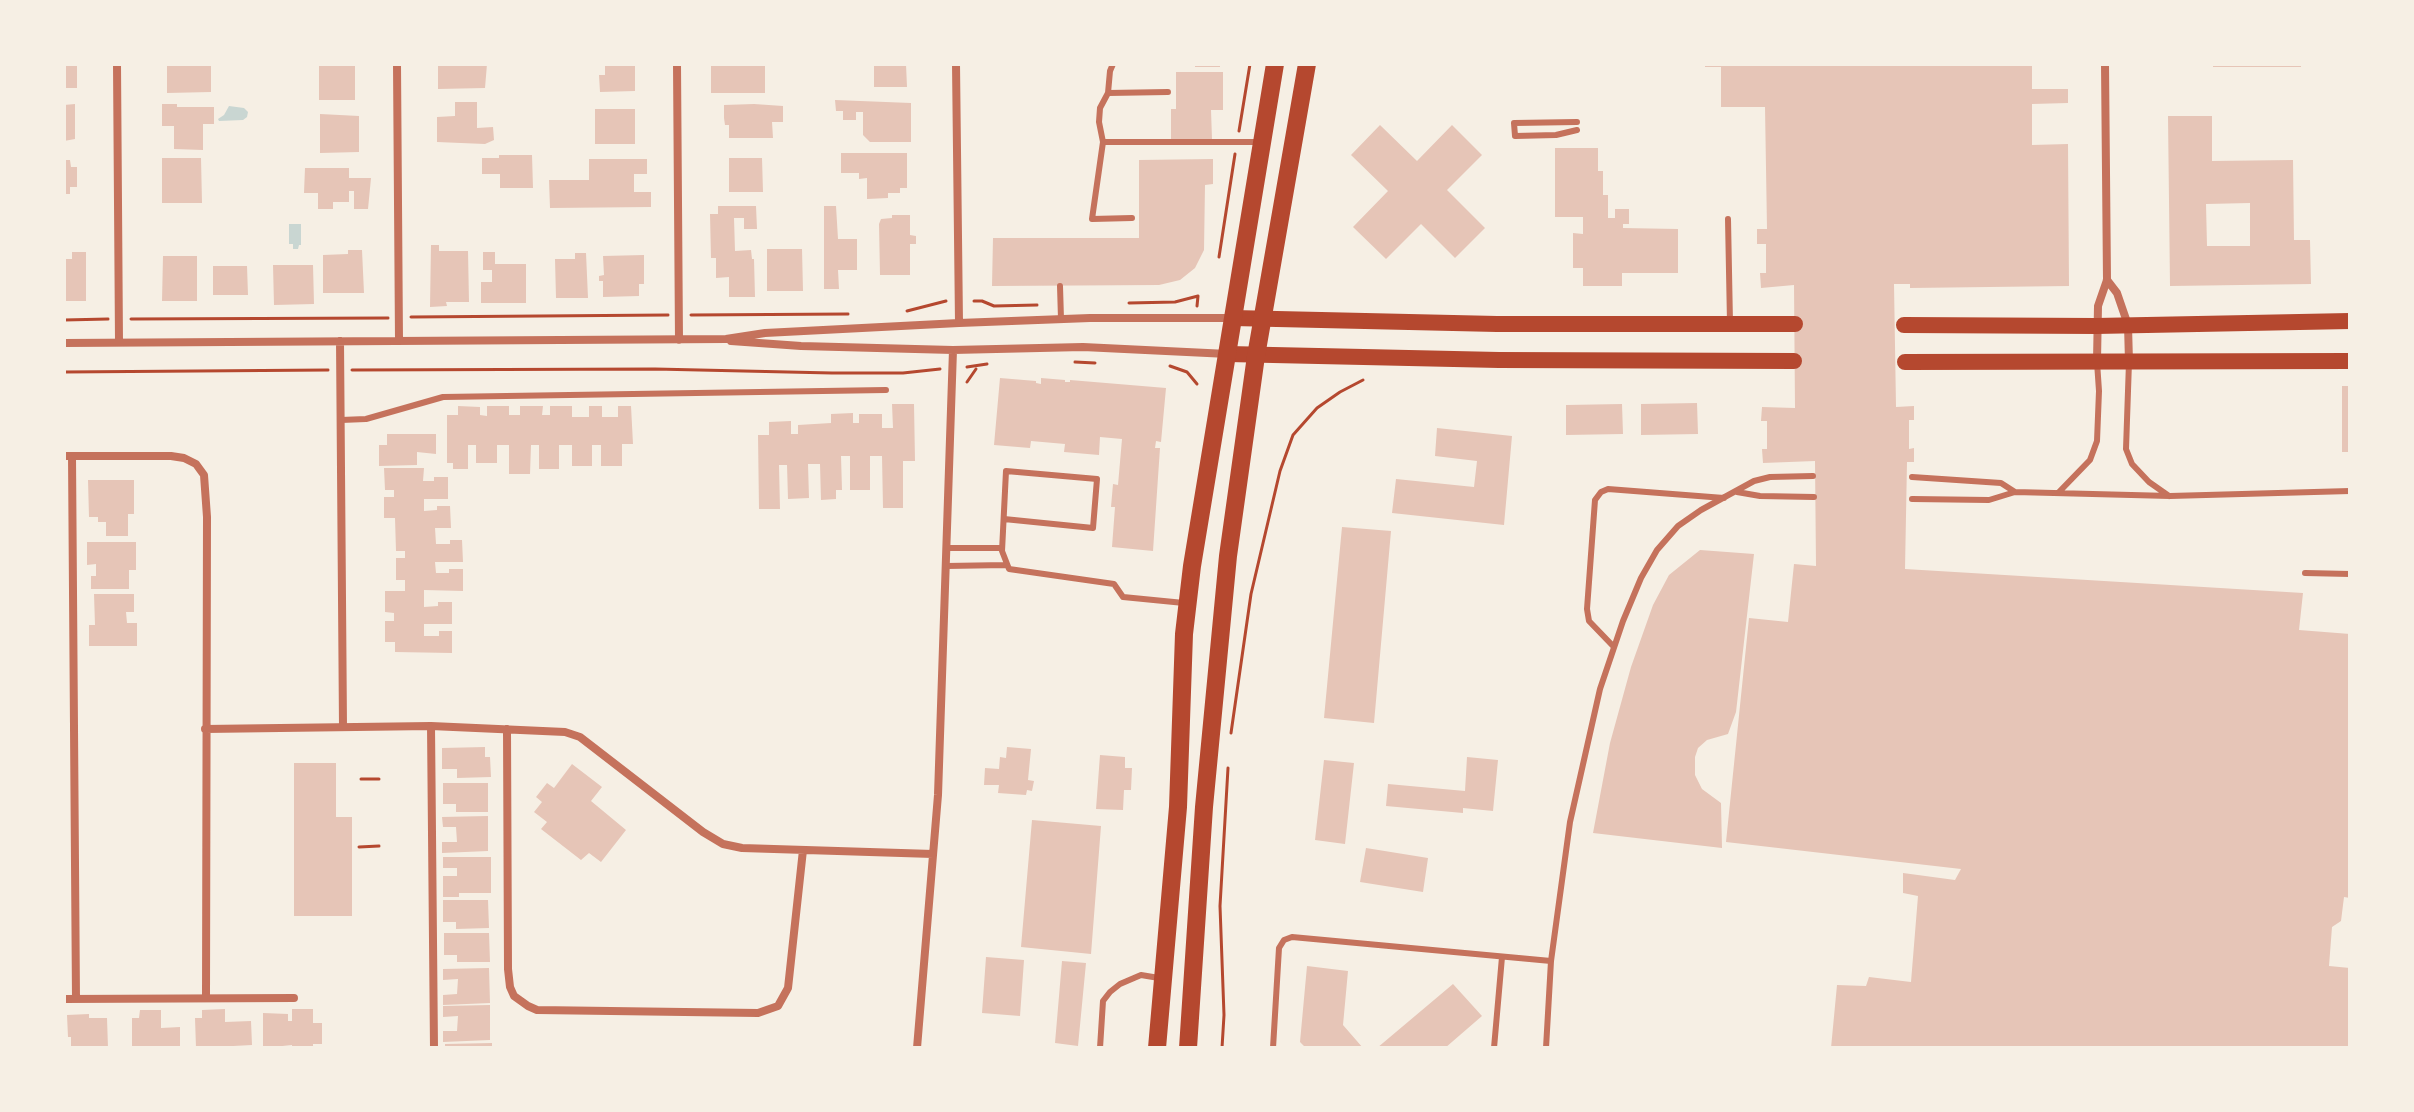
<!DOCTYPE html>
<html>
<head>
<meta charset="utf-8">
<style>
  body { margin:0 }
  #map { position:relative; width:2414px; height:1112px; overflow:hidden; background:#f6efe4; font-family:Lora,serif }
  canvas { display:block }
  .frame { position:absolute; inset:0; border:66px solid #f6efe4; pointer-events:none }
</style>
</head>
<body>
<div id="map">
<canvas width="2414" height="1112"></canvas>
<div class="frame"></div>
</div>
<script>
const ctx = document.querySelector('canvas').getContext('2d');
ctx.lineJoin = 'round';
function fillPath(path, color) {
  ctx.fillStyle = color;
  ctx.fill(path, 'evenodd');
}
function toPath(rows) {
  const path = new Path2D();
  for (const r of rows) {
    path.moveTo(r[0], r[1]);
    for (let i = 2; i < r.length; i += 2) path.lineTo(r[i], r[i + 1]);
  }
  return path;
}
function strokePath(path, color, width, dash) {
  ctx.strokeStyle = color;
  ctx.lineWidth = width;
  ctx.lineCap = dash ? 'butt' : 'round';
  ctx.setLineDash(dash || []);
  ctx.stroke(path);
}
fillPath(toPath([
  [229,106,244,108,248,112,247,117,243,120,219,121,218,119,224,115],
  [289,224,301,224,301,245,299,245,298,249,293,249,293,244,289,244]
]), '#c9d6d2');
fillPath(toPath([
  [64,64,77,64,77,88,64,88],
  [167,64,211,64,211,92,167,93],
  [319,64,355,64,355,100,319,100],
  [438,64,487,64,485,88,438,89],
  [605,64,635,64,635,91,600,92,599,75,605,75],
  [711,64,765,64,765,93,711,93],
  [874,64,906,64,907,87,874,87],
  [1195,64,1220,64,1220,67,1195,67],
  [1705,64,2032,64,2032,89,2068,89,2068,103,2032,104,2032,145,2068,144,2069,286,1910,288,1910,284,1894,284,1896,407,1914,406,1914,420,1909,420,1909,449,1914,448,1914,462,1907,462,1905,569,2303,593,2299,630,2350,634,2350,898,2344,897,2341,921,2332,927,2329,966,2350,968,2350,1048,1831,1048,1837,985,1866,986,1869,977,1911,982,1918,896,1903,893,1903,873,1955,880,1961,869,1726,842,1749,618,1788,622,1794,564,1816,566,1815,461,1763,463,1762,449,1767,449,1767,421,1761,421,1762,407,1795,408,1794,285,1761,288,1760,273,1766,273,1766,244,1757,244,1757,229,1767,229,1765,107,1721,107,1721,67,1705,67],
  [2213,64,2301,64,2301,67,2213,67],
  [1176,72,1223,72,1223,110,1211,110,1212,139,1171,142,1171,109,1176,109],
  [835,100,911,103,911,142,870,142,863,135,863,112,856,112,856,120,843,120,843,111,836,111],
  [455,102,477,102,477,128,493,127,494,140,485,144,437,142,437,117,455,116],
  [75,104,75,139,64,141,64,105],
  [162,104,177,104,177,107,214,107,214,124,203,124,203,150,174,149,174,126,162,126],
  [754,104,783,106,783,122,772,122,773,138,729,138,729,125,725,125,724,118,724,105],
  [595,109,635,109,635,144,595,144],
  [320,114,359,116,359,152,320,153],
  [2168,116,2212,116,2212,161,2293,160,2294,240,2310,240,2311,284,2170,286],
  [2250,203,2250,246,2207,246,2206,204],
  [1380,125,1417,161,1452,125,1482,155,1447,190,1485,228,1455,258,1421,224,1386,259,1353,227,1388,191,1351,155],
  [1555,148,1598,148,1598,171,1603,171,1603,195,1608,195,1608,218,1615,218,1615,209,1629,209,1629,224,1623,224,1623,228,1678,229,1678,273,1622,273,1622,286,1583,286,1583,268,1573,268,1573,233,1583,234,1583,217,1555,217],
  [841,153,907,153,907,188,900,188,900,193,888,193,888,198,867,199,867,178,859,179,859,173,841,173],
  [499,155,532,155,533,188,500,188,500,174,482,174,482,158,499,158],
  [162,158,201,158,202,203,162,203],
  [729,158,762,158,763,192,729,192],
  [589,159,647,159,647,174,634,174,634,192,651,192,651,207,550,208,549,180,589,180],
  [1213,159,1213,184,1205,185,1204,250,1195,268,1180,280,1159,285,992,286,993,238,1139,238,1139,160],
  [64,160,70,160,71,167,77,167,77,187,70,187,70,194,64,194],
  [305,168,349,168,349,178,371,178,368,209,354,209,354,191,349,191,349,202,333,202,333,209,318,209,318,193,304,193],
  [718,206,756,206,757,229,744,229,744,218,734,218,735,251,751,250,752,259,754,259,755,297,729,297,729,277,716,278,716,258,711,258,710,214,718,214],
  [824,206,836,206,838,239,857,239,857,270,838,270,839,289,824,289],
  [892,215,910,215,910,235,916,236,916,244,910,244,910,275,880,275,879,224,881,219,892,218],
  [431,245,439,245,439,251,468,251,469,302,446,302,447,306,430,307],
  [767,249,802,249,803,291,767,291],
  [348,250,362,250,364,293,323,293,323,255,348,254],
  [72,252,86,252,86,301,64,301,64,259,72,259],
  [483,252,495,252,495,264,526,264,526,303,481,303,481,282,492,282,492,270,483,270],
  [575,253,586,253,588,298,556,298,555,259,575,259],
  [644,255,644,284,639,284,639,296,603,297,603,281,599,281,599,276,604,275,603,256],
  [163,256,197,256,197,301,162,301],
  [273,265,313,265,314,304,274,305],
  [213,266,247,266,248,295,213,295],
  [1000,378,1036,381,1036,383,1041,384,1041,378,1065,380,1065,382,1070,382,1070,380,1166,388,1161,442,1156,441,1155,448,1160,448,1153,551,1112,547,1115,507,1111,507,1113,484,1118,485,1122,439,1100,437,1099,455,1064,452,1065,444,1031,441,1030,448,994,445],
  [2342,386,2350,386,2350,452,2342,452],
  [1697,403,1698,434,1641,435,1641,404],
  [892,404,914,404,915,461,903,461,903,508,883,508,882,456,870,456,870,490,850,490,850,456,841,456,842,490,836,490,836,499,821,500,820,464,808,464,809,498,788,499,787,465,779,465,780,509,759,509,758,435,769,435,769,422,791,421,791,434,798,434,798,425,831,423,831,414,853,413,853,423,859,423,859,414,882,414,882,428,893,428],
  [1622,404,1623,434,1566,435,1566,405],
  [458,406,480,407,480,415,487,416,487,406,509,406,509,415,520,415,520,406,543,406,542,415,550,415,550,406,572,406,572,417,589,417,589,406,602,406,602,417,618,417,618,406,631,406,633,444,622,444,622,466,601,466,601,445,592,445,592,466,572,466,572,445,559,445,559,469,539,469,539,445,531,445,530,474,509,474,509,445,497,445,497,463,476,463,476,445,468,445,468,469,453,469,453,463,447,463,447,415,458,415],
  [1437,428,1512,436,1504,525,1392,513,1396,479,1474,487,1477,461,1435,456],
  [387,434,436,434,436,454,417,452,417,465,379,466,379,445,387,445],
  [384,468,424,468,423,481,434,481,434,477,448,477,448,499,424,499,424,511,437,510,437,506,450,506,451,528,435,528,436,544,450,544,450,540,462,540,463,562,435,562,436,573,449,573,449,569,463,569,463,591,424,590,424,607,438,606,438,602,452,602,452,624,424,624,424,636,439,636,439,631,452,631,452,653,395,652,395,642,385,642,385,621,394,621,394,613,385,612,385,591,405,591,405,580,396,580,396,558,405,558,405,551,396,551,395,518,384,518,384,497,394,497,394,490,385,490],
  [88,480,134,480,134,514,128,514,128,536,106,536,106,522,98,522,98,517,89,517],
  [1342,527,1391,531,1374,723,1324,718],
  [87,542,136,542,136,570,129,570,129,589,91,589,91,576,96,576,96,564,87,565],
  [1700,550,1754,554,1736,712,1728,734,1707,740,1698,748,1695,757,1695,775,1702,789,1721,803,1722,848,1593,833,1610,743,1631,667,1653,605,1669,575],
  [94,594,134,594,134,612,126,612,127,623,137,623,137,646,89,646,89,625,95,625],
  [485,747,485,757,490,757,491,777,457,778,457,769,442,769,442,748],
  [1007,747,1031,749,1028,780,1034,781,1032,791,1027,790,1026,795,998,793,999,785,984,785,985,768,999,769,1000,757,1006,758],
  [1100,755,1125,757,1125,768,1132,768,1131,790,1124,790,1123,810,1096,809],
  [1467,757,1498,760,1493,811,1463,808,1463,813,1386,806,1388,784,1465,791],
  [1324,760,1354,763,1345,844,1315,840],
  [294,763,336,763,336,817,352,817,352,916,294,916],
  [572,764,602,787,591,801,626,830,601,862,589,853,581,860,541,829,547,822,534,812,542,802,536,797,547,783,554,788],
  [443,783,488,783,488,812,456,812,456,804,443,804],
  [488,816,488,851,442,853,442,842,457,842,456,827,443,827,442,817],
  [1032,820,1101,826,1091,954,1021,947],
  [1366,848,1428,858,1423,892,1360,882],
  [443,857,491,857,491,893,459,893,459,897,443,897,443,876,457,876,457,868,443,868],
  [443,900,488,900,489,928,456,929,456,922,443,922],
  [444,933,489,933,490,962,457,962,457,955,444,955],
  [986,957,1024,960,1020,1016,982,1013],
  [1062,961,1086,963,1078,1046,1055,1043],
  [1307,966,1348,971,1343,1025,1363,1048,1306,1048,1300,1042],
  [489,968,490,1003,443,1005,443,995,457,994,458,979,443,980,443,969],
  [1453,984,1482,1016,1445,1048,1377,1048],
  [490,1005,490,1040,443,1042,443,1031,457,1031,458,1016,443,1017,443,1006],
  [225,1009,225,1022,251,1021,252,1045,196,1048,195,1018,202,1018,202,1010],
  [292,1009,313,1009,313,1023,322,1023,322,1044,313,1044,313,1048,292,1048,292,1045,263,1048,263,1013,288,1014,288,1021,292,1021],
  [140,1010,161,1010,161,1028,180,1027,180,1048,132,1048,132,1018,139,1018],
  [89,1014,89,1018,107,1018,108,1048,71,1048,71,1037,68,1037,67,1015],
  [492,1043,492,1048,445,1048,445,1044]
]), '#e6c5b7');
strokePath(toPath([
  [1239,131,1250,64],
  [1219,257,1235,154],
  [974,301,982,301,994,306,1037,305],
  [1129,303,1175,302,1198,296,1197,306],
  [907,311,946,301],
  [691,315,848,314],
  [411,317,668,315],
  [131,319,388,318],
  [64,320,108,319],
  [1075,362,1095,363],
  [1170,366,1187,372,1197,384],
  [967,367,987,364],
  [352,370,655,369,832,373,903,373,940,369],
  [64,372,328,370],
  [967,382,976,369],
  [1231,733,1251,594,1280,471,1293,435,1317,408,1340,392,1363,380],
  [361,779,379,779],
  [359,847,379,846],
  [1222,1048,1224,1015,1220,906,1228,768]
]), '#b5482f', 3);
strokePath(toPath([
  [1108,93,1110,71,1113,64],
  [1577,122,1514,123,1515,136,1556,135,1577,130],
  [1103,142,1099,122,1100,108,1108,93,1168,92],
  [1132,218,1092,219,1103,142,1259,142],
  [1728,219,1730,323],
  [1060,286,1061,319],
  [2129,362,2126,449,2132,464,2149,482,2169,496],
  [341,420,366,419,443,397,886,390],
  [1912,477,2001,483,2015,492],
  [1737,492,1760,496,1814,497],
  [2059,492,2090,460,2097,441,2099,391,2097,362],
  [1912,499,1989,500,2015,492,2170,496,2350,491],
  [1004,519,1093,528,1097,479,1006,471,1002,551,1009,569,1114,584,1123,597,1184,603],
  [947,548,1002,548],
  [946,566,1006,565],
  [2305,573,2350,574],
  [1614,647,1589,621,1587,609,1595,500,1601,492,1608,489,1724,498],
  [1100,1048,1103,1001,1110,992,1120,984,1141,975,1159,978],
  [1273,1048,1279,948,1284,940,1292,937,1551,961],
  [1494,1048,1502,957],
  [1546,1048,1551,961,1570,822,1600,689,1623,621,1641,578,1657,550,1678,526,1701,510,1754,481,1770,477,1813,476]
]), '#c5725c', 6);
strokePath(toPath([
  [117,64,119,342],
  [397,64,399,341],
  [677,64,679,340],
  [956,64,959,323],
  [2107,280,2117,293,2128,325,2129,362],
  [340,341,343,727],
  [731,341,801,346,953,350,1083,347,1228,354],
  [64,343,726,339,765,333,959,323,1090,318,1233,318],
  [2097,361,2098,306,2107,280,2105,64],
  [64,456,171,456,184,458,196,464,204,475,207,517,206,998],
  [72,456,76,999],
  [431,726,434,1048],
  [205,729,431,726,565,732,580,737,703,832,723,844,742,848,933,854],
  [507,729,508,969,510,987,514,996,528,1006,537,1010,758,1013,778,1006,788,988,803,850],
  [64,999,294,998],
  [917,1048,938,795,953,350]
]), '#c5725c', 8);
strokePath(toPath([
  [1233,318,1497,324,1795,324],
  [1904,325,2096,326,2350,321],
  [1228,354,1499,360,1794,361],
  [1905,362,2350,361]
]), '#b5482f', 16);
strokePath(toPath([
  [1157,1048,1178,807,1184,634,1192,566,1275,64],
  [1188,1048,1204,807,1228,556,1256,356,1307,64]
]), '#b5482f', 18);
</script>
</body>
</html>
